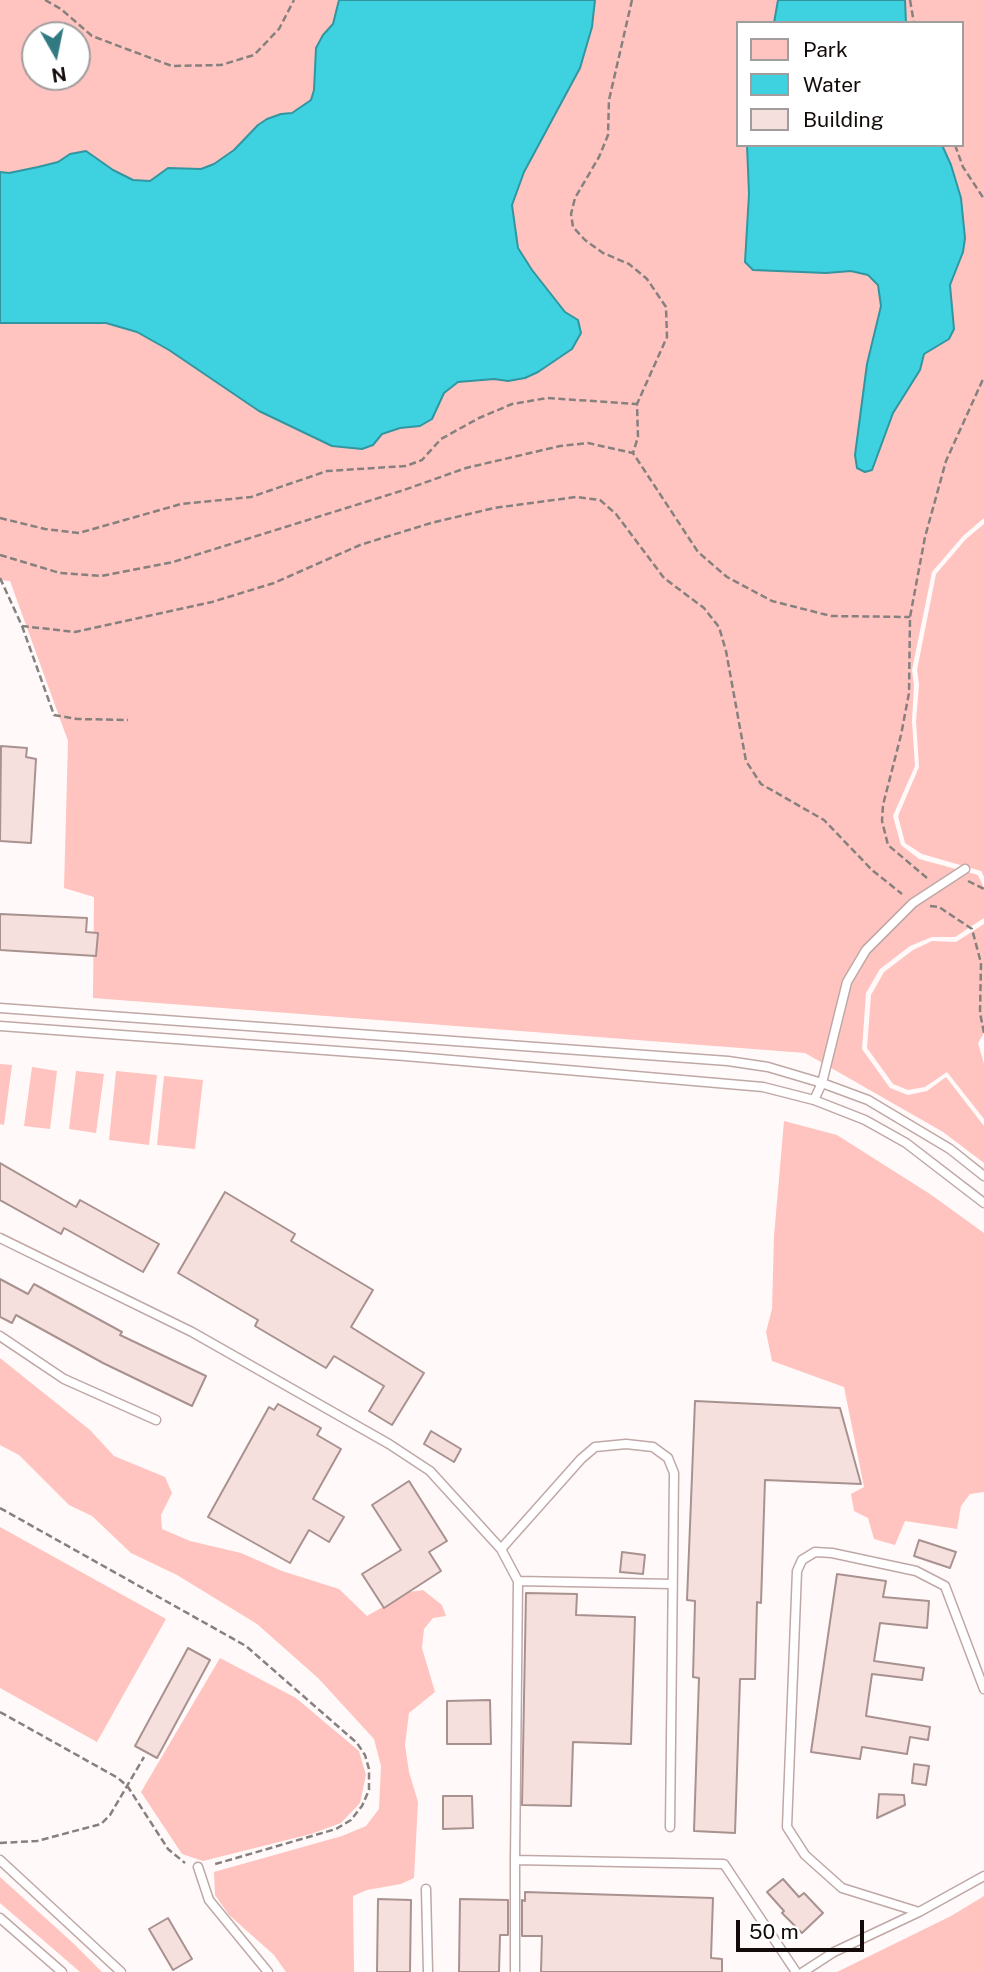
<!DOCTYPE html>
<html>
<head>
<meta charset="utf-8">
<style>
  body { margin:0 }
  #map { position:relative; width:984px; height:1972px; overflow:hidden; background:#fffaf9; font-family:"Public Sans",sans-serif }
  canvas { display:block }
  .legend { position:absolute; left:736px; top:21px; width:228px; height:126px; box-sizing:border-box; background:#fff; border:2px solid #a19d9d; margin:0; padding:9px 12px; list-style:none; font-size:21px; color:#130b0a }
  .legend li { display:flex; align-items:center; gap:14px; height:35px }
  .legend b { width:35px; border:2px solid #a19d9d }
  .north { position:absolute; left:21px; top:21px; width:70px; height:70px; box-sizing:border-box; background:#fff; border:2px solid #a19d9d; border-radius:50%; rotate:171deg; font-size:19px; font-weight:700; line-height:28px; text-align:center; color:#130b0a }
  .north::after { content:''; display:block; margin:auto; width:24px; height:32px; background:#327a82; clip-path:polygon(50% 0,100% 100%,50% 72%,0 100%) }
  .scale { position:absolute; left:736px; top:1920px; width:128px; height:32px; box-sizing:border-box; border:4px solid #130b0a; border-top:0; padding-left:9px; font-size:21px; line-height:24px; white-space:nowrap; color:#130b0a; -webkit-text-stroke:5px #fff; paint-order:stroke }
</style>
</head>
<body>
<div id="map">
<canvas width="984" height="1972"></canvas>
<ul class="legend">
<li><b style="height:19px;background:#ffc4bf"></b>Park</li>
<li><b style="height:19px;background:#3ed1e0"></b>Water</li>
<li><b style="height:19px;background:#f6e0de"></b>Building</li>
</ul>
<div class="north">N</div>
<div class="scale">50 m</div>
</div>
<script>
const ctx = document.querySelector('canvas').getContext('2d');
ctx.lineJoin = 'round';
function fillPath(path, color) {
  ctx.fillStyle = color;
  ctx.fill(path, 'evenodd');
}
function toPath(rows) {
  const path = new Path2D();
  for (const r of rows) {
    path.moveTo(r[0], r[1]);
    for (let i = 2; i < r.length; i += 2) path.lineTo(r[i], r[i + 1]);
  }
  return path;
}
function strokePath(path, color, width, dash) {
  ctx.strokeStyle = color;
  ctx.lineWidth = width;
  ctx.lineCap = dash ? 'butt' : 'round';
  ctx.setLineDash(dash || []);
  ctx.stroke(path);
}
fillPath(toPath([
  [0,0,984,0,984,518,963,536,932,572,912,670,914,685,912,721,915,766,893,816,901,845,919,859,978,875,984,888,984,918,955,937,932,937,910,946,880,969,866,993,862,1049,890,1088,908,1095,927,1091,946,1077,984,1126,984,1163,943,1132,805,1053,93,998,94,897,64,888,68,741,10,581,0,580],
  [737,23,961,23,961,145,737,145],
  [35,35,77,35,77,77,35,77],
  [984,524,984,877,981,871,922,854,905,843,898,816,919,767,916,721,919,685,917,670,936,574,966,539],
  [984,924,984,1033,978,1043,984,1064,984,1119,947,1072,925,1087,908,1090,893,1084,867,1048,871,995,884,972,913,950,932,941,956,942],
  [0,1064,12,1065,4,1125,0,1124],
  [32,1067,57,1071,50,1129,24,1126],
  [76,1071,104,1074,96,1133,69,1129],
  [116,1071,157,1075,149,1145,109,1140],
  [164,1076,203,1080,195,1149,157,1145],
  [784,1121,837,1135,930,1194,984,1233,984,1492,970,1494,961,1506,957,1529,905,1521,895,1545,874,1539,868,1518,854,1511,851,1494,864,1487,844,1387,772,1361,766,1332,772,1309,774,1236],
  [0,1358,90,1430,114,1456,165,1477,172,1493,161,1515,162,1529,190,1541,241,1553,282,1571,339,1589,367,1616,409,1592,423,1590,442,1605,446,1616,433,1618,424,1629,422,1648,435,1692,409,1713,405,1745,409,1772,418,1802,414,1878,401,1884,367,1890,353,1896,354,1972,286,1972,274,1955,229,1915,215,1895,214,1872,342,1836,366,1826,379,1809,381,1766,374,1739,318,1678,257,1624,177,1575,131,1553,92,1516,69,1505,19,1455,0,1445],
  [0,1527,166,1619,97,1742,0,1688],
  [220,1658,296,1698,359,1751,366,1775,360,1803,341,1823,311,1834,203,1861,182,1854,141,1792],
  [0,1877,73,1943,102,1972,80,1972,0,1903],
  [984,1896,984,1972,837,1972,951,1916]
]), '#ffc4bf');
const water = toPath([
  [339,0,595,0,592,27,580,68,524,172,512,205,518,248,532,270,565,312,578,320,581,333,572,349,538,372,525,378,508,381,494,379,458,382,444,393,432,419,420,426,400,428,382,434,373,445,362,449,332,446,259,411,169,350,137,332,106,323,0,323,0,172,9,173,38,167,58,162,70,154,86,151,113,170,133,180,150,181,168,168,201,169,214,164,234,150,258,125,267,119,281,114,292,113,311,100,314,90,316,48,323,35,333,24,339,0],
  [778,0,905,0,906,23,774,23,778,0],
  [747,145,942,145,951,165,961,198,965,238,963,252,950,285,954,329,949,339,924,354,920,370,893,413,872,470,865,472,857,468,855,455,867,364,881,306,878,285,868,275,851,271,826,273,753,270,745,262,749,194,747,145]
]);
fillPath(water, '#3ed1e0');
strokePath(water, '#3196a0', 2);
const building = toPath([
  [1,746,27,748,26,757,36,759,31,843,0,841,1,746],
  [0,914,87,918,86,932,98,933,96,956,0,950,0,914],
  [0,1163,76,1207,80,1200,159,1244,143,1272,64,1228,61,1234,0,1200,0,1163],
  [225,1192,295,1234,291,1241,373,1290,351,1327,424,1373,392,1425,369,1411,384,1386,334,1356,326,1368,255,1326,258,1320,178,1273,225,1192],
  [0,1279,28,1294,34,1284,122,1332,120,1335,206,1376,192,1406,103,1363,16,1315,12,1323,0,1317,0,1279],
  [695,1401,840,1408,861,1484,765,1480,761,1603,757,1602,755,1679,740,1679,735,1833,694,1831,699,1678,693,1677,695,1601,687,1600,695,1401],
  [278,1404,321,1428,317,1435,341,1449,313,1499,344,1517,329,1542,309,1530,290,1563,208,1517,269,1407,274,1410,278,1404],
  [431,1431,461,1449,454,1462,424,1444,431,1431],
  [409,1481,447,1541,429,1552,441,1571,384,1608,362,1574,401,1550,372,1505,409,1481],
  [919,1540,956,1552,950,1568,914,1556,919,1540],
  [622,1552,645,1555,643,1574,620,1572,622,1552],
  [837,1574,886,1581,883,1597,929,1601,927,1628,880,1623,874,1661,924,1668,922,1680,872,1674,866,1716,930,1727,928,1740,910,1737,907,1754,862,1747,860,1759,811,1752,837,1574],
  [526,1593,577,1594,576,1615,635,1617,631,1744,573,1742,571,1806,522,1805,526,1593],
  [188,1648,210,1660,157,1758,135,1746,188,1648],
  [490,1700,491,1744,447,1744,447,1701,490,1700],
  [914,1764,929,1766,926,1785,912,1783,914,1764],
  [879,1794,904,1795,905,1805,877,1818,879,1794],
  [443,1796,472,1796,473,1828,443,1829,443,1796],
  [783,1879,799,1897,804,1893,823,1913,802,1933,782,1913,784,1911,767,1892,783,1879],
  [525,1892,713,1898,711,1958,722,1959,722,1972,541,1972,542,1936,522,1936,522,1900,525,1901,525,1892],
  [378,1899,411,1900,410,1972,377,1972,378,1899],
  [460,1899,508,1900,508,1935,500,1935,499,1972,459,1972,460,1899],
  [168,1918,192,1959,173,1970,149,1929,168,1918]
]);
fillPath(building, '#f6e0de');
strokePath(building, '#a8918f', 2);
const lane = toPath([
  [0,1008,728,1061,768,1067,822,1083,868,1100,950,1149,984,1176],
  [0,1026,405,1056,763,1087,814,1100,865,1120,906,1143,984,1203],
  [814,1100,822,1083,847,982,866,950,913,903,965,869],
  [0,1238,192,1332,389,1444,430,1471,501,1549,518,1581,515,1860],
  [0,1336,64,1379,156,1420],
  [501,1549,581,1459,595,1447,626,1444,653,1447,668,1458,674,1473,670,1827],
  [518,1581,672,1584],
  [0,1860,121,1972],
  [198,1867,209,1900,268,1972],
  [426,1889,428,1972],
  [919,1912,842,1888,805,1855,787,1827,797,1571,802,1560,815,1552,832,1553,916,1571,945,1586,984,1689],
  [0,1918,62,1972],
  [515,1972,515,1860,724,1864,796,1972],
  [803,1972,834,1952,919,1912,984,1876]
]);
strokePath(lane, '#bfa8a6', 11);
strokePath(toPath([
  [45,0,61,9,92,36,172,66,221,65,254,55,279,29,294,0],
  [632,0,609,100,608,135,599,157,575,198,571,214,573,227,585,240,603,253,629,264,647,279,666,307,667,337,637,404,638,437,633,453],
  [910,0,914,23],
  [955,145,963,167,984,199],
  [0,518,45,529,79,533,181,504,251,497,327,471,406,466,422,460,441,439,479,418,512,404,547,398,637,404],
  [0,555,60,573,101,576,173,562,404,490,466,468,560,446,588,443,633,453,698,552,727,577,772,601,831,616,910,617],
  [0,578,22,626,75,632,212,602,274,583,360,545,431,523,494,508,576,497,600,500,616,514,664,578,704,608,719,627,726,651,746,761,761,784,824,820,872,870,902,894],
  [22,626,54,715,77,719,128,720],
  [927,878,888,845,882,821,883,805,901,735,909,693,910,617,925,537,946,461,984,377],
  [968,881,984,889],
  [930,906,939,907,972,929,981,963,980,1013,984,1033],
  [0,1508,246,1646,357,1743,365,1755,369,1769,369,1790,362,1806,351,1820,336,1829,212,1865],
  [0,1712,118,1778,128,1787,168,1849,185,1863],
  [0,1843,37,1841,101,1824,110,1815,144,1757]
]), '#86807f', 2.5, [7, 3.5]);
strokePath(lane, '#fff', 8);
</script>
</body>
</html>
